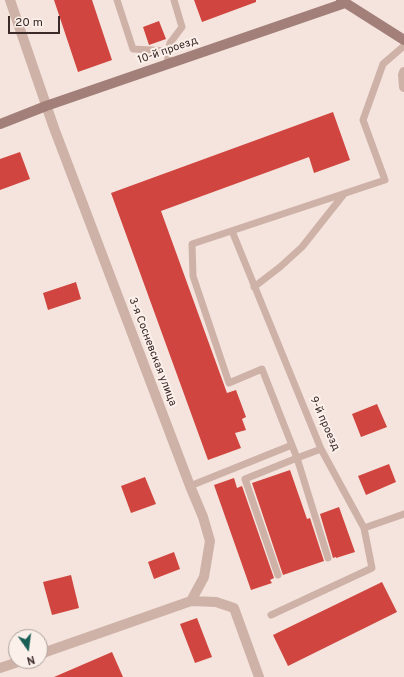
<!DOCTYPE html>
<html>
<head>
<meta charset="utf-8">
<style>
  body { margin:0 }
  #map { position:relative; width:404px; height:677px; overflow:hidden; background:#f4e4dd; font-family:Overpass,sans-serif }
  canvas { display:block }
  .north { position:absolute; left:8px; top:629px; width:40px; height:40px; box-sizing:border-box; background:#fbf0ea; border:1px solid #aea19c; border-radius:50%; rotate:166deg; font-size:11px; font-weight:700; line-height:16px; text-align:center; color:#3a2a28 }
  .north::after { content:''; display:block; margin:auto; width:14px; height:18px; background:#1a5f56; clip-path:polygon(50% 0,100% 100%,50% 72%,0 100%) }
  .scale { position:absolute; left:8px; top:16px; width:52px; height:18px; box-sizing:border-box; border:2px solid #3a2a28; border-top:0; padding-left:5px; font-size:12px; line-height:14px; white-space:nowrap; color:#3a2a28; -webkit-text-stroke:3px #fbf0ea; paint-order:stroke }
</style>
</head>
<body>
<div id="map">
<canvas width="404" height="677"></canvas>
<div class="north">N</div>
<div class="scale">20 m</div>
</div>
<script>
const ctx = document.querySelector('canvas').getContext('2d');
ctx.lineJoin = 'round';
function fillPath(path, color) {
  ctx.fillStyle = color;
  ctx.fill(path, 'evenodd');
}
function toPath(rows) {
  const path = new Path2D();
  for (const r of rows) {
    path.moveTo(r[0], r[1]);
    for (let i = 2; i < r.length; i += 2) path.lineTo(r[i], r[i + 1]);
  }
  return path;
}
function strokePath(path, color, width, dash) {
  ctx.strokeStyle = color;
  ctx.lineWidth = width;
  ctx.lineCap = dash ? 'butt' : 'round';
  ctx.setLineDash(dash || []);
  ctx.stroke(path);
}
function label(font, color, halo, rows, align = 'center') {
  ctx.font = font + ' Overpass,sans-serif';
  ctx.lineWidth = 4;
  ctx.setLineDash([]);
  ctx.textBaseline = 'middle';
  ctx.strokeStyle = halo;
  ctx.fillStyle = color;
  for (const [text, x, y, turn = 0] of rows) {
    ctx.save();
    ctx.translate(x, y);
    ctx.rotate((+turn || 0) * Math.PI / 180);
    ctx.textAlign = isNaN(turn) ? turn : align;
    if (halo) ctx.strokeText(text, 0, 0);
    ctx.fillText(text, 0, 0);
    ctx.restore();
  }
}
fillPath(toPath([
  [54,0,92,0,112,60,78,72],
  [194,0,256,0,256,2,202,22],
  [159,21,166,39,149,45,143,27],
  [333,112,350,160,314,173,309,157,161,211,227,393,236,390,246,417,242,419,246,430,235,433,241,448,208,460,111,193],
  [20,152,30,179,0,190,0,159],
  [76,282,81,299,48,310,43,293],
  [377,404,387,427,361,437,352,414],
  [389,464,396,482,366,495,358,476],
  [290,470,307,519,310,518,324,561,283,575,252,483],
  [145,477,156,504,131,513,121,486],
  [234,478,237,488,242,486,274,578,270,580,272,583,251,590,214,485],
  [339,507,355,552,336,558,336,557,333,558,320,514],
  [174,552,180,569,154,579,148,562],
  [71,575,79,608,52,615,43,582],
  [382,582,397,612,288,666,273,635],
  [197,618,212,657,195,663,180,624],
  [112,652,123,677,54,677]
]), '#d0453f');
strokePath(toPath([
  [117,0,133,49,169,51],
  [167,65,170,43,182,27,174,0],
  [232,231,321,449,364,528,372,568,271,615],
  [254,287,280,267,302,247,344,194],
  [321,449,297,458,328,558],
  [190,486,292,445],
  [364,528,404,514],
  [278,575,245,479,297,458,262,369,229,383,193,276,192,244,385,180,363,120,383,64,404,46]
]), '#ceb1a7', 7);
strokePath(toPath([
  [10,0,54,128,190,486,203,517,210,541,204,577,191,601,216,602,234,608,259,677],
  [404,72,403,75,404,87],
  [40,654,191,601],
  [0,668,21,661]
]), '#ceb1a7', 10);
strokePath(toPath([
  [341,0,404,40],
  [0,124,46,106,345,3]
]), '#a27f78', 10);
label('11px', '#3a2a28', '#fbf0ea', [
  ["10-й проезд",168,51,-19],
  ["3-я Сосневская улица",152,352,69],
  ["9-й проезд",324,424,66]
]);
</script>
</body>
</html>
